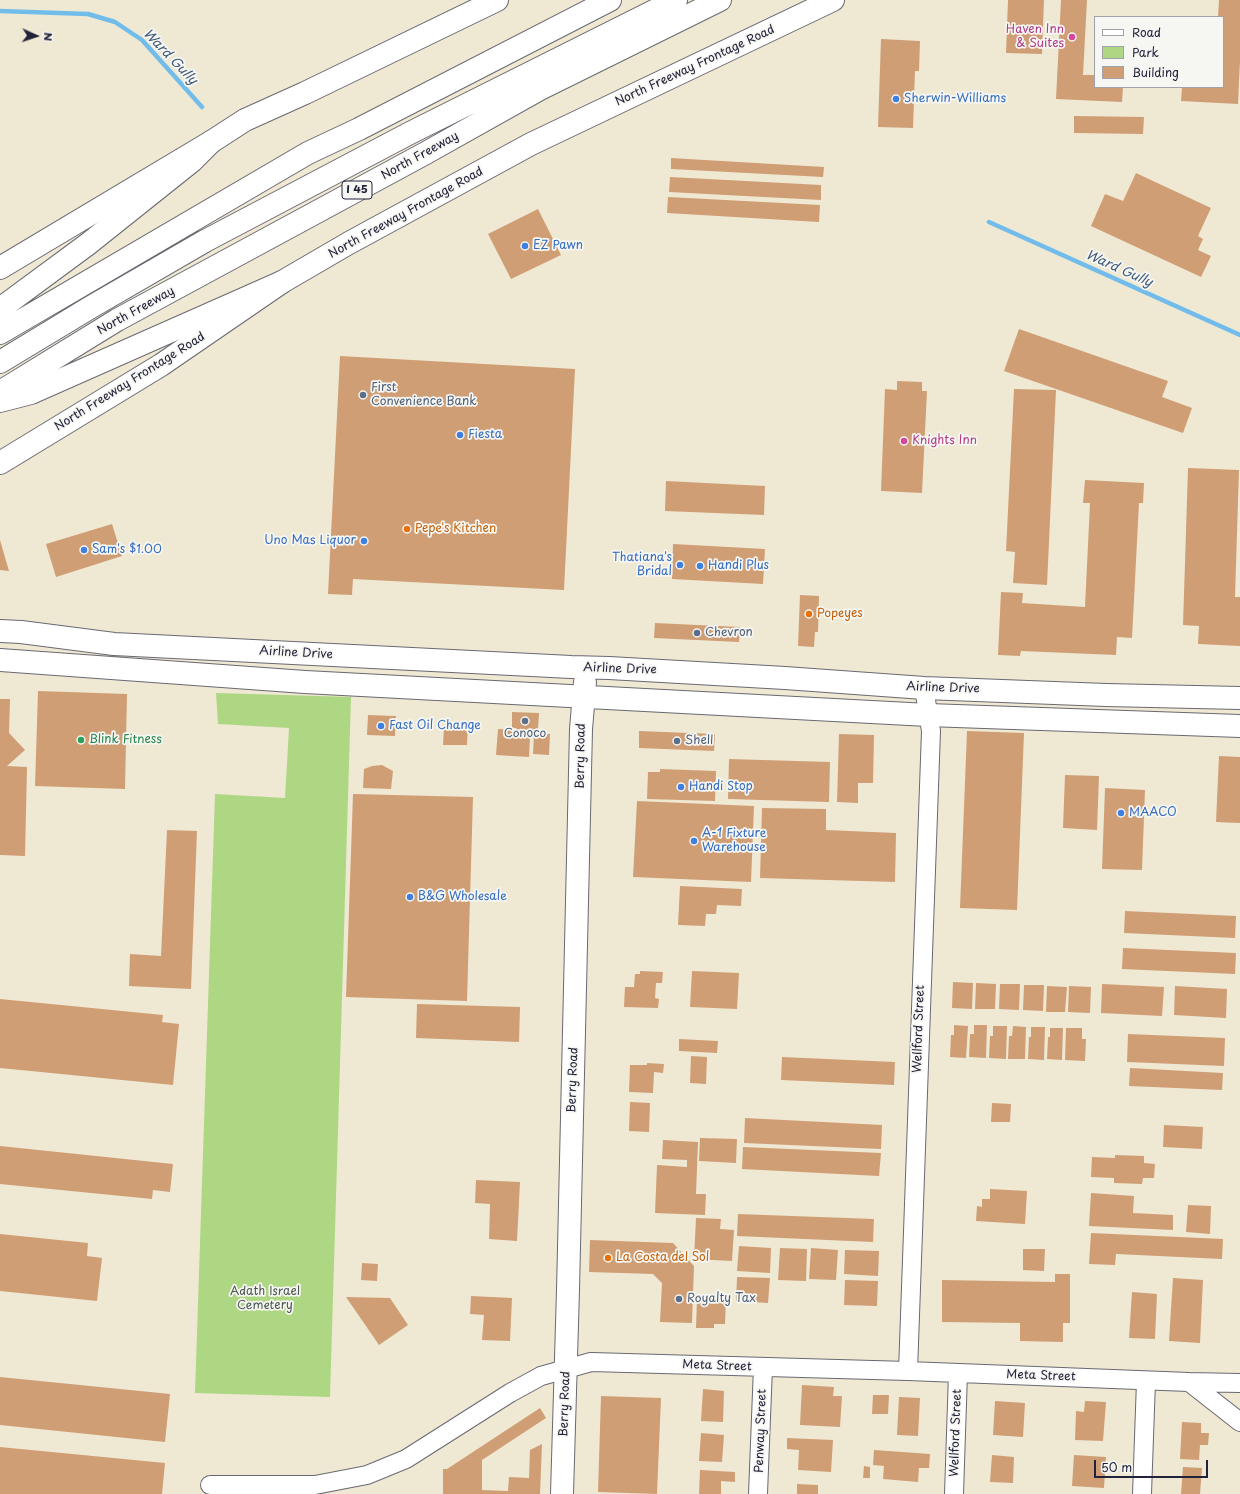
<!DOCTYPE html>
<html>
<head>
<meta charset="utf-8">
<style>
  body { margin:0 }
  #map { position:relative; width:1240px; height:1494px; overflow:hidden; background:#efe9d4; font-family:"Playpen Sans",sans-serif }
  canvas { display:block }
  .legend { position:absolute; left:1094px; top:16px; width:130px; height:72px; box-sizing:border-box; background:#f6f6f2; border:1px solid #a1a1a9; margin:0; padding:5px 7px; list-style:none; font-size:12px; color:#22223b }
  .legend li { display:flex; align-items:center; gap:8px; height:20px }
  .legend b { width:20px; border:1px solid #a1a1a9 }
  .north { position:absolute; left:16px; top:16px; width:40px; height:40px; -webkit-text-stroke:3px #f6f6f2; paint-order:stroke; rotate:93deg; font-size:11px; font-weight:700; line-height:16px; text-align:center; color:#22223b }
  .north::after { content:''; display:block; margin:auto; width:14px; height:18px; background:#22223b; clip-path:polygon(50% 0,100% 100%,50% 72%,0 100%) }
  .scale { position:absolute; left:1094px; top:1460px; width:114px; height:18px; box-sizing:border-box; border:2px solid #22223b; border-top:0; padding-left:5px; font-size:12px; line-height:14px; white-space:nowrap; color:#22223b; -webkit-text-stroke:3px #f6f6f2; paint-order:stroke }
</style>
</head>
<body>
<div id="map">
<canvas width="1240" height="1494"></canvas>
<ul class="legend">
<li><b style="height:5px;background:#fff"></b>Road</li>
<li><b style="height:11px;background:#add782"></b>Park</li>
<li><b style="height:11px;background:#d09e75"></b>Building</li>
</ul>
<div class="north">N</div>
<div class="scale">50 m</div>
</div>
<script>
const ctx = document.querySelector('canvas').getContext('2d');
ctx.lineJoin = 'round';
function fillPath(path, color) {
  ctx.fillStyle = color;
  ctx.fill(path, 'evenodd');
}
function toPath(rows) {
  const path = new Path2D();
  for (const r of rows) {
    path.moveTo(r[0], r[1]);
    for (let i = 2; i < r.length; i += 2) path.lineTo(r[i], r[i + 1]);
  }
  return path;
}
function strokePath(path, color, width, dash) {
  ctx.strokeStyle = color;
  ctx.lineWidth = width;
  ctx.lineCap = dash ? 'butt' : 'round';
  ctx.setLineDash(dash || []);
  ctx.stroke(path);
}
function label(font, color, halo, rows, align = 'center') {
  ctx.font = font + ' "Playpen Sans",sans-serif';
  ctx.lineWidth = 3.5;
  ctx.setLineDash([]);
  ctx.textBaseline = 'middle';
  ctx.strokeStyle = halo;
  ctx.fillStyle = color;
  for (const [text, x, y, turn = 0] of rows) {
    ctx.save();
    ctx.translate(x, y);
    ctx.rotate((+turn || 0) * Math.PI / 180);
    ctx.textAlign = isNaN(turn) ? turn : align;
    if (halo) ctx.strokeText(text, 0, 0);
    ctx.fillText(text, 0, 0);
    ctx.restore();
  }
}
fillPath(toPath([
  [216,693,351,697,330,1397,195,1393,215,794,285,798,289,728,218,724]
]), '#add782');
strokePath(toPath([
  [0,11,88,14,115,22,142,40,202,107],
  [989,222,1240,335]
]), '#72bceb', 4.5);
fillPath(toPath([
  [1008,0,1044,0,1042,54,1006,53],
  [1061,0,1087,0,1083,75,1095,75,1095,87,1123,87,1122,102,1056,99],
  [1219,0,1240,0,1240,61,1238,104,1181,101,1182,87,1223,87,1223,17,1218,17],
  [881,39,920,41,919,71,915,71,913,128,878,127],
  [1074,116,1144,117,1143,134,1074,133],
  [671,158,824,167,823,177,671,169],
  [1136,173,1211,208,1198,236,1203,239,1198,250,1211,256,1201,277,1091,226,1105,194,1123,201],
  [670,177,821,185,821,200,669,192],
  [668,197,820,205,819,222,667,213],
  [538,209,561,255,511,279,488,234],
  [1019,329,1168,381,1162,397,1192,408,1183,433,1004,371],
  [340,356,575,369,564,590,353,579,352,595,328,594],
  [897,381,922,382,922,391,927,391,922,493,881,491,885,389,897,390],
  [1014,389,1056,390,1047,585,1013,583,1015,552,1006,551],
  [1188,468,1239,470,1235,597,1240,597,1240,646,1198,644,1199,626,1183,625],
  [1085,480,1144,483,1143,503,1139,503,1132,638,1117,637,1116,655,1021,651,1020,656,998,655,1001,592,1023,593,1022,603,1085,607,1090,503,1083,503],
  [666,481,765,486,764,515,665,511],
  [112,524,122,556,56,577,46,544],
  [0,540,9,571,0,570],
  [673,544,765,549,763,584,672,579],
  [800,595,819,596,818,632,815,632,814,647,798,646],
  [655,623,740,627,739,642,654,638],
  [38,691,127,694,125,789,35,786],
  [0,699,10,699,9,733,25,750,7,766,27,767,25,856,0,855],
  [512,712,539,713,538,729,533,729,533,738,530,737,529,757,496,755,498,729,516,730,516,728,512,728],
  [368,715,396,716,395,736,367,735],
  [457,721,468,722,467,745,443,745,444,727,448,723,457,724],
  [639,731,715,734,714,751,639,748],
  [967,731,1024,733,1017,910,960,908],
  [534,733,550,734,549,755,533,754],
  [839,734,874,735,873,783,858,783,858,803,837,802],
  [1219,756,1240,757,1240,823,1216,822],
  [729,759,830,762,829,802,728,799],
  [382,765,393,771,391,789,363,788,364,769,372,766],
  [660,769,716,771,715,801,647,799,648,772,660,772],
  [1065,775,1099,776,1097,830,1063,828],
  [1105,788,1145,790,1142,870,1102,869],
  [353,794,473,797,467,1001,346,997],
  [637,801,754,806,751,882,633,877],
  [762,808,826,809,826,830,896,833,895,882,760,878],
  [167,830,197,831,191,989,129,986,130,954,161,956],
  [680,886,742,889,741,906,717,905,716,914,706,914,705,926,678,925],
  [1125,911,1236,916,1235,938,1124,933],
  [1123,948,1236,953,1235,974,1122,969],
  [640,971,663,972,662,983,656,983,655,998,659,999,658,1008,624,1007,625,987,634,987,635,974,640,974],
  [692,971,739,973,737,1009,690,1007],
  [953,982,973,983,972,1009,952,1008],
  [976,983,996,984,995,1009,975,1009],
  [1000,984,1020,984,1019,1010,999,1009],
  [1102,984,1164,987,1162,1016,1101,1013],
  [1024,985,1044,985,1043,1011,1023,1010],
  [1047,986,1067,987,1065,1012,1046,1012],
  [1069,986,1091,987,1090,1013,1068,1012],
  [1175,986,1227,989,1226,1018,1174,1015],
  [0,999,163,1015,162,1022,179,1024,173,1085,0,1068],
  [417,1004,520,1007,519,1042,416,1038],
  [954,1025,968,1026,966,1058,950,1057,951,1035,954,1035],
  [974,1025,987,1025,986,1058,969,1057,970,1034,974,1034],
  [993,1026,1007,1026,1006,1059,989,1058,990,1036,993,1036],
  [1013,1026,1026,1027,1025,1059,1008,1059,1009,1036,1012,1036],
  [1031,1027,1045,1027,1044,1060,1028,1059,1029,1037,1031,1037],
  [1050,1028,1063,1028,1062,1060,1047,1059,1048,1037,1050,1037],
  [1066,1028,1082,1028,1082,1039,1086,1039,1085,1061,1065,1060],
  [1128,1034,1225,1038,1224,1066,1127,1062],
  [679,1039,718,1041,717,1053,679,1051],
  [691,1056,707,1057,706,1084,690,1083],
  [782,1057,895,1062,894,1085,781,1080],
  [647,1063,664,1064,663,1073,654,1072,653,1093,629,1092,630,1065,647,1065],
  [1130,1068,1223,1073,1222,1090,1129,1086],
  [630,1102,650,1103,649,1132,629,1131],
  [992,1103,1011,1104,1010,1122,991,1122],
  [745,1118,882,1125,881,1149,744,1143],
  [1164,1125,1203,1127,1202,1149,1163,1147],
  [700,1138,737,1139,736,1163,699,1161],
  [663,1140,698,1142,696,1194,706,1194,705,1215,655,1213,657,1165,687,1167,687,1160,662,1159],
  [0,1146,173,1164,170,1192,153,1190,152,1199,0,1184],
  [743,1147,881,1153,879,1176,742,1169],
  [1115,1155,1144,1156,1144,1163,1155,1164,1154,1178,1143,1178,1142,1184,1114,1183,1114,1178,1091,1177,1092,1157,1115,1158],
  [476,1180,520,1182,517,1241,489,1239,490,1204,475,1203],
  [990,1189,1027,1191,1025,1224,976,1221,977,1206,982,1207,982,1199,990,1199],
  [1091,1193,1134,1196,1133,1213,1173,1215,1173,1230,1089,1226],
  [1188,1205,1211,1206,1210,1234,1186,1232],
  [738,1214,874,1219,873,1242,737,1236],
  [696,1218,721,1219,720,1229,734,1230,732,1261,694,1259],
  [1091,1233,1223,1239,1222,1259,1116,1254,1115,1265,1089,1264],
  [0,1234,88,1243,87,1256,102,1258,97,1301,0,1291],
  [590,1240,673,1243,694,1266,692,1323,660,1322,662,1283,653,1274,589,1272],
  [739,1246,771,1248,770,1273,737,1271],
  [780,1248,807,1249,806,1281,778,1280],
  [811,1248,838,1250,836,1280,809,1279],
  [1023,1249,1045,1249,1044,1271,1023,1270],
  [845,1250,879,1251,878,1276,844,1274],
  [362,1263,378,1264,377,1281,361,1280],
  [1055,1274,1070,1274,1070,1323,1063,1323,1063,1342,1020,1341,1020,1323,942,1322,942,1280,1055,1282],
  [737,1277,770,1278,768,1303,736,1301],
  [1173,1278,1203,1280,1200,1343,1169,1341],
  [845,1280,878,1281,877,1306,844,1305],
  [1132,1292,1157,1294,1155,1339,1129,1338],
  [471,1296,512,1298,510,1341,482,1340,484,1315,470,1314],
  [346,1297,390,1298,408,1325,379,1345],
  [697,1299,726,1299,725,1324,714,1324,714,1328,696,1328],
  [0,1377,170,1394,165,1442,0,1425],
  [802,1385,834,1387,833,1396,842,1396,840,1427,800,1425],
  [703,1389,724,1391,723,1422,701,1421],
  [873,1395,889,1395,888,1414,872,1414],
  [601,1396,661,1398,657,1494,598,1492],
  [899,1397,920,1398,918,1436,897,1435],
  [995,1401,1025,1403,1023,1437,993,1435],
  [1085,1401,1106,1402,1103,1441,1075,1440,1076,1411,1084,1412],
  [540,1408,546,1418,482,1460,482,1490,508,1491,509,1477,529,1478,530,1450,542,1444,540,1494,443,1494,443,1469,447,1469],
  [1182,1422,1201,1423,1201,1433,1209,1433,1208,1445,1200,1445,1199,1460,1180,1459],
  [701,1433,724,1435,722,1462,699,1461],
  [787,1438,833,1440,831,1472,798,1470,799,1450,787,1449],
  [0,1447,165,1463,162,1494,0,1494],
  [874,1450,930,1454,929,1468,919,1468,918,1482,883,1479,884,1466,873,1465],
  [992,1455,1014,1457,1013,1483,990,1482],
  [1074,1455,1106,1457,1104,1488,1072,1486],
  [864,1466,870,1467,870,1478,863,1478],
  [1183,1467,1202,1468,1200,1494,1181,1494],
  [700,1470,735,1472,735,1482,721,1481,721,1494,699,1494],
  [797,1484,818,1485,818,1494,797,1494]
]), '#d09e75');
const street = toPath([
  [908,1371,931,731,924,688],
  [1189,1382,1240,1383],
  [210,1485,315,1485,367,1475,406,1459,510,1393,541,1376,591,1362,908,1371,1189,1382,1240,1422],
  [758,1494,763,1367],
  [954,1494,958,1373],
  [1142,1494,1146,1381]
]);
const secondary = toPath([
  [0,268,211,142,245,120,305,93,497,0],
  [0,463,161,365,282,282,349,243,531,144,833,0],
  [0,631,21,632,114,644,571,667,609,668,785,678,924,688,1106,695,1240,698],
  [0,660,305,682,928,715,1240,726],
  [562,1494,568,1290,581,729,585,682]
]);
const highway = toPath([
  [0,309,88,244,192,161,211,142],
  [0,333,308,153,359,129,610,0],
  [0,362,91,307,205,241,410,133,676,0],
  [0,392,117,320,424,154,540,89,720,0],
  [0,401,31,393,282,282]
]);
strokePath(street, '#6a6871', 20);
strokePath(secondary, '#6a6871', 24);
strokePath(highway, '#6a6871', 24);
strokePath(street, '#fff', 18);
strokePath(secondary, '#fff', 22);
strokePath(highway, '#fff', 22);
for (const [x, y, r, color] of [
  [1072,37,4,"#d1479c"],
  [896,99,4,"#3f7fe0"],
  [525,246,4,"#3f7fe0"],
  [363,395,4,"#5c6f8a"],
  [460,435,4,"#3f7fe0"],
  [904,441,4,"#d1479c"],
  [407,529,4,"#e8710a"],
  [364,541,4,"#3f7fe0"],
  [84,550,4,"#3f7fe0"],
  [680,565,4,"#3f7fe0"],
  [700,566,4,"#3f7fe0"],
  [809,614,4,"#e8710a"],
  [697,633,4,"#5c6f8a"],
  [525,721,4,"#5c6f8a"],
  [381,726,4,"#3f7fe0"],
  [81,740,4,"#2e9e5b"],
  [677,741,4,"#5c6f8a"],
  [681,787,4,"#3f7fe0"],
  [1121,813,4,"#3f7fe0"],
  [694,841,4,"#3f7fe0"],
  [410,897,4,"#3f7fe0"],
  [608,1258,4,"#e8710a"],
  [679,1299,4,"#5c6f8a"]
]) {
  const dot = new Path2D();
  dot.arc(x, y, r, 0, 2 * Math.PI);
  ctx.fillStyle = color;
  ctx.fill(dot);
  strokePath(dot, '#f6f6f2', 1.5);
}
for (const [x, y, w] of [
  [357,190,30]
]) {
  const box = new Path2D();
  box.roundRect(x - w / 2, y - 9, w, 18, 3);
  ctx.fillStyle = '#f6f6f2';
  ctx.fill(box);
  strokePath(box, '#22223b', 1);
}
label('bold 11px', '#22223b', null, [
  ["I 45",357,190]
]);
label('12px', '#b23c85', '#f6f6f2', [
  ["Haven Inn",1064,30],
  ["& Suites",1064,44],
  ["Knights Inn",912,441,"left"]
], 'right');
label('12px', '#22223b', '#f6f6f2', [
  ["North Freeway Frontage Road",695,66,-25],
  ["North Freeway",420,156,-29],
  ["North Freeway Frontage Road",406,213,-29],
  ["North Freeway",136,311,-29],
  ["North Freeway Frontage Road",130,382,-32],
  ["Airline Drive",296,653,3],
  ["Airline Drive",620,669,2],
  ["Airline Drive",943,688,2],
  ["Berry Road",581,756,-89],
  ["Wellford Street",919,1029,-88],
  ["Berry Road",573,1080,-88],
  ["Meta Street",717,1366,2],
  ["Meta Street",1041,1376,2],
  ["Berry Road",565,1404,-88],
  ["Penway Street",761,1431,-88],
  ["Wellford Street",956,1433,-88]
]);
label('12px', '#366cbe', '#f6f6f2', [
  ["Sherwin-Williams",904,99],
  ["EZ Pawn",533,246],
  ["Fiesta",468,435],
  ["Uno Mas Liquor",356,541,"right"],
  ["Sam's $1.00",92,550],
  ["Thatiana's",672,558,"right"],
  ["Bridal",672,572,"right"],
  ["Handi Plus",708,566],
  ["Fast Oil Change",389,726],
  ["Handi Stop",689,787],
  ["MAACO",1129,813],
  ["A-1 Fixture",702,834],
  ["Warehouse",702,848],
  ["B&G Wholesale",418,897]
], 'left');
label('12px', '#4e5e75', '#f6f6f2', [
  ["First",371,388],
  ["Convenience Bank",371,402],
  ["Chevron",705,633],
  ["Conoco",525,734,"center"],
  ["Shell",685,741],
  ["Royalty Tax",687,1299]
], 'left');
label('12px', '#c56008', '#f6f6f2', [
  ["Pepe's Kitchen",415,529],
  ["Popeyes",817,614],
  ["La Costa del Sol",616,1258]
], 'left');
label('12px', '#27864d', '#f6f6f2', [
  ["Blink Fitness",89,740]
], 'left');
label('12px', '#4c5850', '#f6f6f2', [
  ["Adath Israel",265,1292],
  ["Cemetery",265,1306]
]);
label('italic 13px', '#3e5879', '#f6f6f2', [
  ["Ward Gully",170,57,46],
  ["Ward Gully",1119,269,24]
]);
</script>
</body>
</html>
